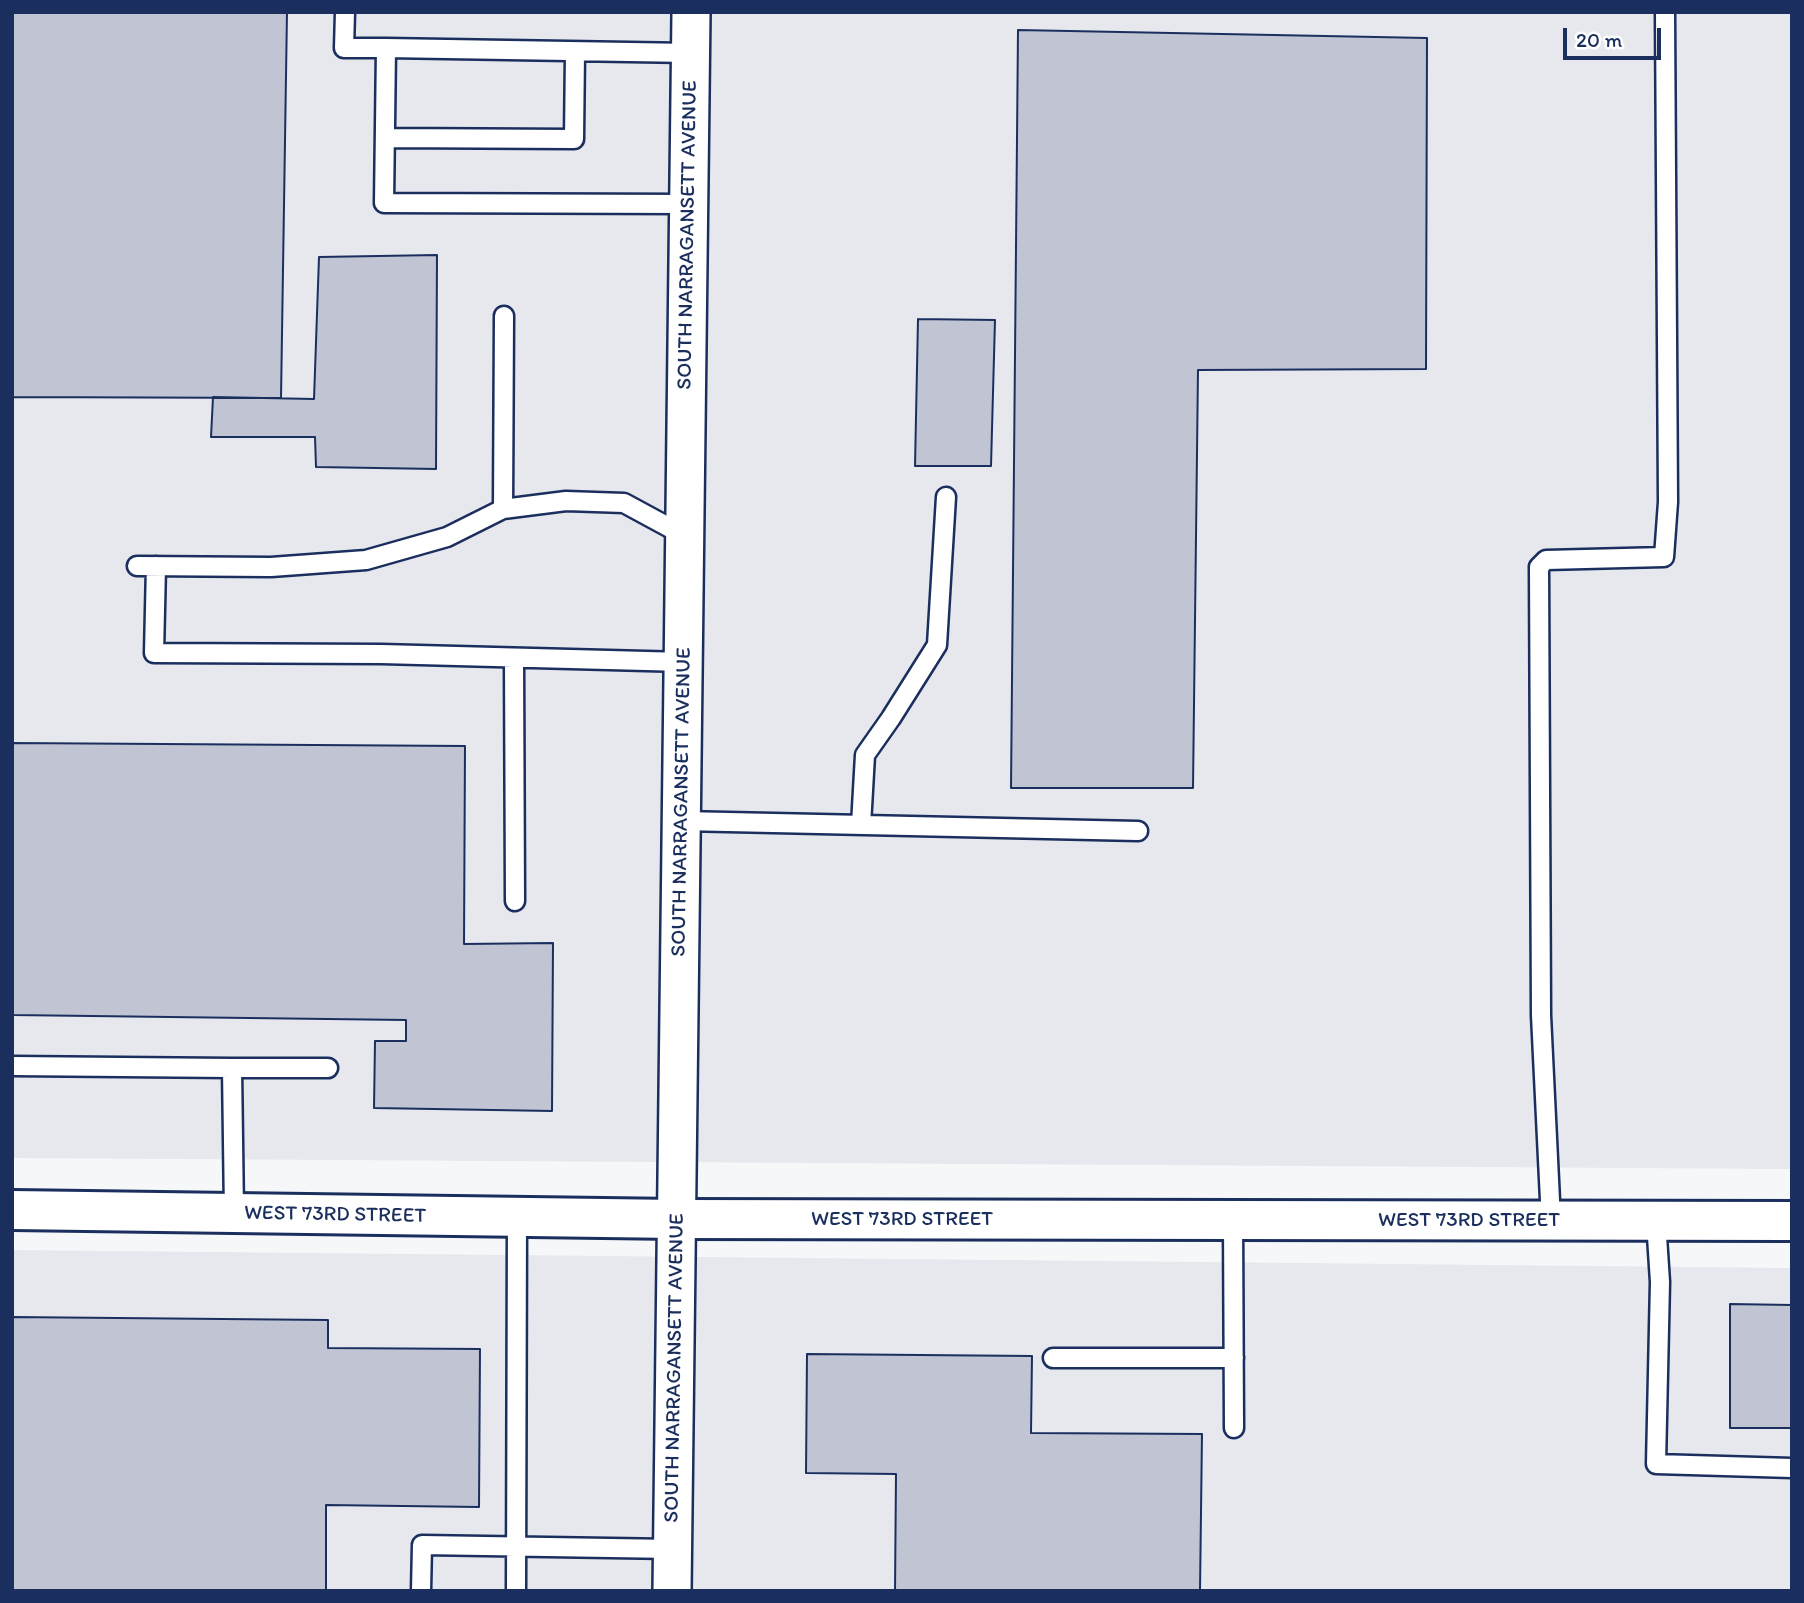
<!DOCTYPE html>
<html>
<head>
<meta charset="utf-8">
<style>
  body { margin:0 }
  #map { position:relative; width:1804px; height:1603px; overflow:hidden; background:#f6f7f9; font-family:Itim,sans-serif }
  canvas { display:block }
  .frame { position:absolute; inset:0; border:14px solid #1b2f5e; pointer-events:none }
  .scale { position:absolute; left:1563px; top:28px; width:98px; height:32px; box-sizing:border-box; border:4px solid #1b2f5e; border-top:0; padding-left:9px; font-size:21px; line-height:24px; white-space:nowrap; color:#1b2f5e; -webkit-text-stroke:5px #fff; paint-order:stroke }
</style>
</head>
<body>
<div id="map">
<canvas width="1804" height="1603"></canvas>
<div class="frame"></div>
<div class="scale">20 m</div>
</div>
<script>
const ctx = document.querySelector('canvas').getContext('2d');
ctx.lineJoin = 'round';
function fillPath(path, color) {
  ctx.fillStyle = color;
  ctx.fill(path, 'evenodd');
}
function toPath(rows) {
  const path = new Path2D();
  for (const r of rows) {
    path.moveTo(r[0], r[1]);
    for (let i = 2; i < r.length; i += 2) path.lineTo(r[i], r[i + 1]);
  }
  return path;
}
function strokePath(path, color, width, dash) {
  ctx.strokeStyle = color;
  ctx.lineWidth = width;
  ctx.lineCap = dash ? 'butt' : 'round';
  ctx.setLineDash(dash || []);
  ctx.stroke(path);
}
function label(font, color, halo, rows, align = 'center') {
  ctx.font = font + ' Itim,sans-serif';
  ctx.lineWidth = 7;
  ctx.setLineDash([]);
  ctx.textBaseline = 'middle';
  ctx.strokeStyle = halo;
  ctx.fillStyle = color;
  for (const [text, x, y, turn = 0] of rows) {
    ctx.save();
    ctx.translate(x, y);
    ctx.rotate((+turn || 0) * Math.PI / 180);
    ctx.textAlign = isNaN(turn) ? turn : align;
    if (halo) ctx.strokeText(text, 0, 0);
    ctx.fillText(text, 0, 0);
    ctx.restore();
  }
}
fillPath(toPath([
  [12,12,1792,12,1792,1169,12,1158],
  [12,1250,1792,1268,1792,1591,12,1591]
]), '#e6e8ee');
const building = toPath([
  [12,12,287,12,281,398,12,397,12,420,12,12],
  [1018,30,1427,38,1426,369,1198,370,1193,788,1011,788,1018,30],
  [437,255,436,469,316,467,315,437,211,437,213,397,314,399,319,257,437,255],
  [918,319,995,320,991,466,915,466,918,319],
  [12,743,465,746,464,944,553,943,552,1111,374,1108,375,1041,406,1041,406,1020,12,1015,12,743],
  [1730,1304,1792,1305,1792,1428,1730,1428,1730,1304],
  [12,1317,328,1320,328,1348,480,1349,479,1507,326,1505,326,1591,12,1591,12,1317],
  [807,1354,1032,1356,1031,1433,1202,1434,1200,1591,895,1591,896,1474,806,1473,807,1354]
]);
fillPath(building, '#c0c4d3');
strokePath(building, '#1b2f5e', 2);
const lane = toPath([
  [345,12,344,48,386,48],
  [385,138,574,139,575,52],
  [688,204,384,203,386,48,690,53],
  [503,509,504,316],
  [137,566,271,567,366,560,447,537,503,509,566,501,624,503,685,536],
  [156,566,154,653,381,654,684,662],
  [514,658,515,901],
  [682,821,1138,831],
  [861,825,865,755,891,718,937,645,946,497],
  [12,1066,232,1068,234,1213],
  [232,1068,328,1068],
  [1233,1220,1234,1428],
  [1551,1221,1541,1015,1539,567,1546,560,1664,557,1668,502,1665,12],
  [1656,1221,1660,1282,1656,1464,1792,1468],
  [1053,1358,1234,1358],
  [421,1591,422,1545,673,1549],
  [516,1591,517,1217]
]);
const street = toPath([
  [672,1591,691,12]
]);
const secondary = toPath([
  [12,1210,677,1219,1792,1221]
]);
strokePath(lane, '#1b2f5e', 23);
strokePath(street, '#1b2f5e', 42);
strokePath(secondary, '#1b2f5e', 44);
strokePath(lane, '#fff', 18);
strokePath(street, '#fff', 37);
strokePath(secondary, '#fff', 38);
label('21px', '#1b2f5e', '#fff', [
  ["SOUTH NARRAGANSETT AVENUE",688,235,-89],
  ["SOUTH NARRAGANSETT AVENUE",682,802,-89],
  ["WEST 73RD STREET",335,1215,1],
  ["WEST 73RD STREET",902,1220],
  ["WEST 73RD STREET",1469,1221],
  ["SOUTH NARRAGANSETT AVENUE",675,1368,-89]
]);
</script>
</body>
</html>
